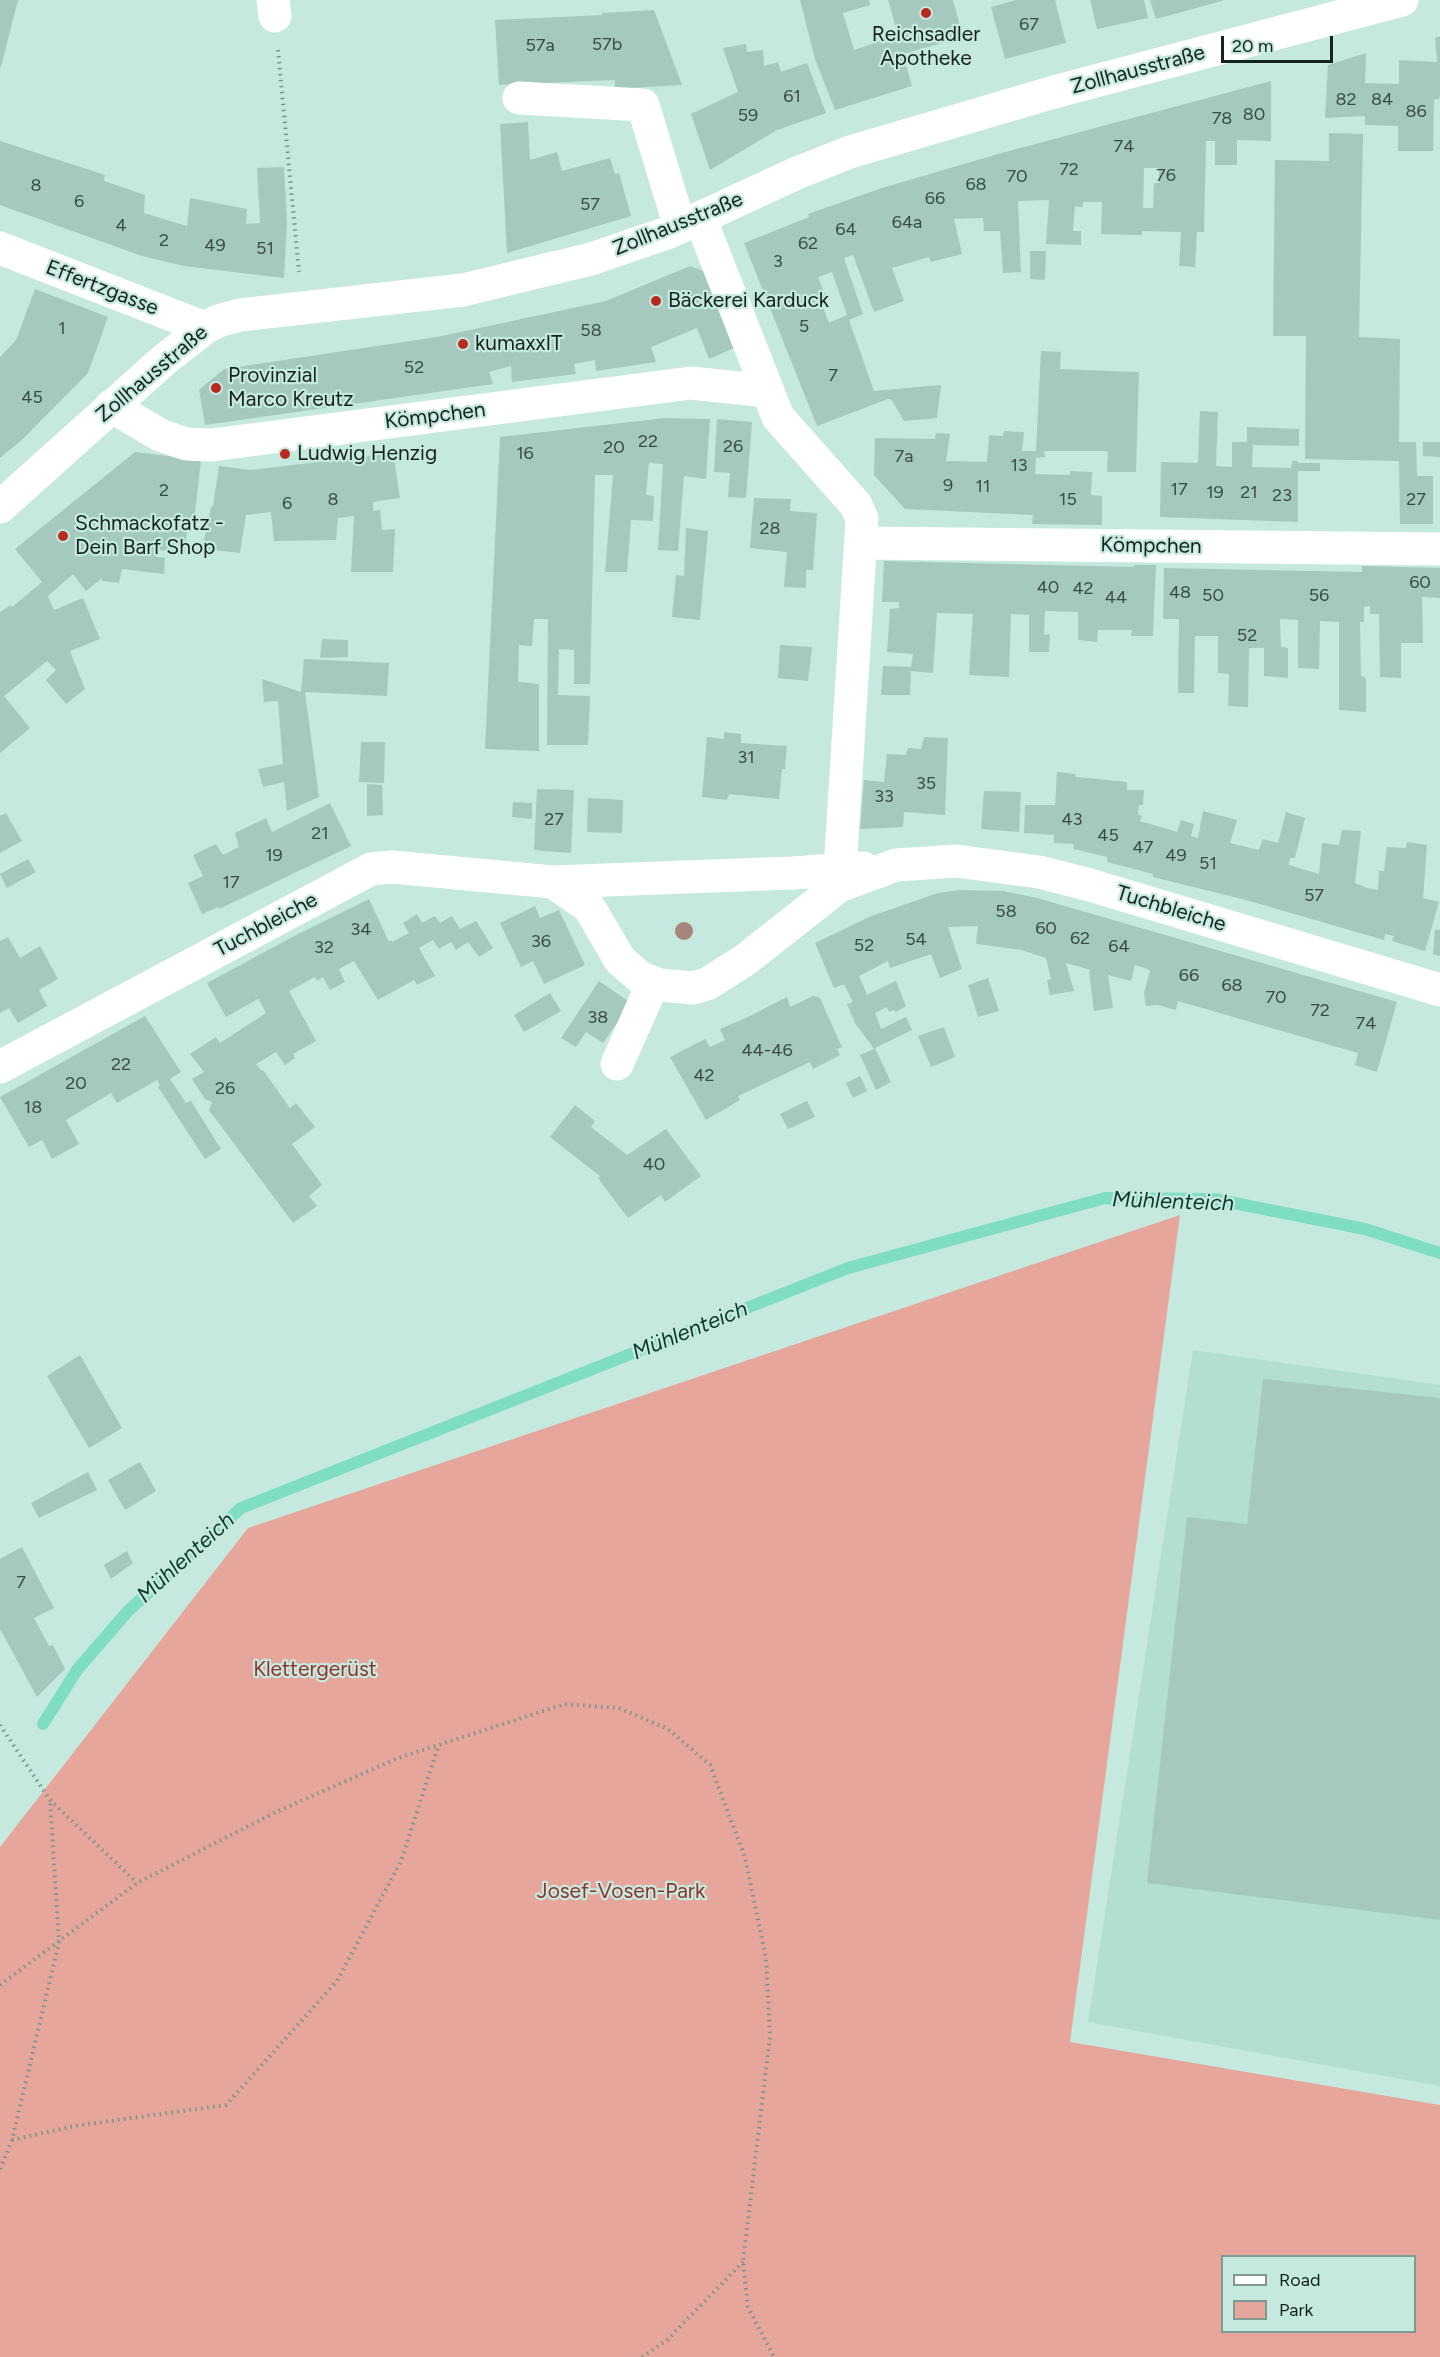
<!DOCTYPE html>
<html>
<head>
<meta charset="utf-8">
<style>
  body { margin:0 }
  #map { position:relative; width:1440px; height:2357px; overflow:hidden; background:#c5e9de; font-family:Figtree,sans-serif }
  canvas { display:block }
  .legend { position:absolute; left:1221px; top:2255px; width:195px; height:78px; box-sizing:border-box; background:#c5e9de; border:2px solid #7f9a92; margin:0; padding:8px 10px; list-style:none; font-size:18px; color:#15231f }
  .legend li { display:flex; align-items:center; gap:12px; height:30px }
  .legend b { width:30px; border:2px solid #7f9a92 }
  .scale { position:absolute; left:1221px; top:36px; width:112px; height:27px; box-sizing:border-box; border:3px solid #15231f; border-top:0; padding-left:8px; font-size:18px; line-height:21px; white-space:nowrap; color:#15231f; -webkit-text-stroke:4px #c5e9de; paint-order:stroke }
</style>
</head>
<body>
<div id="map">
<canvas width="1440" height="2357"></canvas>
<ul class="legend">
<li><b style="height:8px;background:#fff"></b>Road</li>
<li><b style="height:16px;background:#e6a69c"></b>Park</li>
</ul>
<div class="scale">20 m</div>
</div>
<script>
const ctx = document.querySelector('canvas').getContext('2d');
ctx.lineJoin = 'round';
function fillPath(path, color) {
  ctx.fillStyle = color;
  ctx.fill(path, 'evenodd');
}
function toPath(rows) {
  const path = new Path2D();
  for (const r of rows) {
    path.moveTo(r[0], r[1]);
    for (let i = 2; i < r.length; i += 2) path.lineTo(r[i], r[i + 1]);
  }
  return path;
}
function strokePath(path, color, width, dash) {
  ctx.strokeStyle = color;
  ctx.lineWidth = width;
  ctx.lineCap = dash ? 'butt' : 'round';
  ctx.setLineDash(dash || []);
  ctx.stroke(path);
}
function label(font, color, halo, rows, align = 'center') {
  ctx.font = font + ' Figtree,sans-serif';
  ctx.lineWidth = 4.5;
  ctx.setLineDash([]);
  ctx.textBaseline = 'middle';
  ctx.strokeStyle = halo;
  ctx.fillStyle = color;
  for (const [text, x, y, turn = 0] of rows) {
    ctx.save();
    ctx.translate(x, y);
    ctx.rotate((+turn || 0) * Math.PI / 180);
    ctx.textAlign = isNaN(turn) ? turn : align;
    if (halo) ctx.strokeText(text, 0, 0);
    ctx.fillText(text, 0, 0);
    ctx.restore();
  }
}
fillPath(toPath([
  [1193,1350,1440,1385,1440,2086,1088,2022]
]), '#b2dfd1');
fillPath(toPath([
  [1180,1215,1070,2042,1440,2105,1440,2357,0,2357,0,1847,248,1528],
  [1414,2256,1414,2332,1222,2332,1222,2256]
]), '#e6a69c');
strokePath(toPath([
  [43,1724,77,1670,128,1611,241,1508,848,1268,1105,1198,1214,1199,1365,1229,1440,1253]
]), '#7fddc3', 12);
fillPath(toPath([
  [0,0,18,0,1,67,0,67],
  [800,0,869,0,870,5,843,13,854,50,898,35,888,0,953,0,963,37,903,54,912,86,835,110,815,59],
  [1016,0,1055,0,1066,43,1005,59,991,7],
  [1090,0,1144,0,1148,18,1097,29],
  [1150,0,1222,0,1222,1,1156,19],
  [654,10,682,85,615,89,615,80,499,85,495,20,602,15,602,13],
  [1440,36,1440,95,1439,99,1434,99,1433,151,1398,151,1398,126,1365,125,1365,116,1325,118,1328,65,1366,53,1365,83,1399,84,1399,60,1437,62,1435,38],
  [746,44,747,52,763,50,764,66,778,62,781,72,807,63,826,113,777,130,710,170,691,114,738,92,723,48],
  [1271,81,1271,141,1237,140,1237,165,1215,165,1215,141,1206,141,1204,232,1197,232,1195,267,1179,266,1181,232,1142,231,1142,235,1101,234,1102,202,1083,202,1083,207,1075,206,1073,231,1081,231,1081,245,1046,244,1049,200,1018,201,1021,272,1003,273,1000,231,984,231,983,218,954,219,962,254,931,262,929,257,892,268,904,301,874,312,853,255,844,258,863,314,849,320,874,391,941,385,937,418,904,421,891,399,888,399,817,426,744,243,809,217,808,214,882,188,998,154],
  [1144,168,1159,168,1159,183,1154,183,1153,208,1143,208],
  [832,272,847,315,829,323,821,302,827,299,818,277],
  [528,122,530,160,557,152,562,171,610,158,615,174,619,173,631,216,507,253,500,124],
  [1329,133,1363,134,1359,337,1400,339,1399,442,1416,442,1417,476,1433,476,1433,524,1400,524,1399,461,1305,459,1306,336,1273,336,1275,160,1329,161],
  [0,141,105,175,104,181,145,195,144,213,187,226,190,198,247,209,246,224,260,223,257,168,284,167,287,222,284,278,184,266,142,256,0,205],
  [1030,251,1046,251,1045,280,1030,279],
  [690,266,704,271,734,348,709,359,697,328,651,347,656,362,596,371,595,360,574,364,576,374,512,382,511,366,489,372,493,384,205,425,199,390,224,369,437,337,606,301],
  [35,289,108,317,88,373,24,438,0,458,0,357,16,340],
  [1041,351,1061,352,1060,369,1139,372,1136,472,1107,472,1108,451,1044,451,1045,457,1036,458,1035,474,1070,475,1070,471,1092,472,1091,495,1102,496,1102,525,1032,524,1033,515,905,509,874,475,875,438,935,439,936,433,950,434,946,461,987,462,989,435,1003,436,1004,431,1024,432,1022,451,1036,451],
  [1200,411,1218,412,1216,466,1232,467,1232,442,1247,442,1247,427,1299,429,1299,446,1253,445,1252,467,1291,468,1292,461,1298,461,1298,463,1320,463,1320,471,1298,471,1298,522,1160,517,1161,462,1198,463],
  [665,418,710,419,706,479,684,476,678,551,658,550,663,464,649,463,646,495,654,496,653,521,631,520,627,572,605,572,613,475,595,475,590,684,574,684,574,650,559,649,558,695,590,696,588,745,547,745,548,619,534,619,532,646,519,645,518,682,539,684,539,751,485,749,500,437],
  [717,419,752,422,746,498,728,497,730,473,714,472],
  [1423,442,1440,442,1440,457,1423,456],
  [135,452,201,460,193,530,187,529,185,553,157,550,156,557,165,558,164,574,122,569,119,583,102,581,102,578,86,591,73,574,48,596,54,610,83,598,100,639,70,651,85,689,66,704,46,680,56,670,47,661,4,696,30,728,0,753,0,612,11,605,12,607,42,582,15,549],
  [393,453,400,498,373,502,373,511,380,510,382,530,395,529,393,572,351,572,354,516,338,518,336,540,274,541,271,512,246,515,240,553,202,549,211,507,213,506,219,466,251,470],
  [754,498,791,499,790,511,817,513,813,570,806,570,806,588,784,587,787,552,750,548],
  [686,528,708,531,700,620,672,617,676,575,684,576],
  [884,561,1134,567,1134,565,1156,565,1153,636,1131,636,1132,630,1098,630,1097,642,1078,640,1078,612,1045,611,1044,635,1050,634,1049,652,1029,652,1029,615,1011,614,1009,677,969,675,973,614,937,613,933,673,911,671,910,695,881,695,883,666,911,667,913,654,887,652,890,609,899,608,899,602,882,602],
  [1362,566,1440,568,1440,598,1422,597,1423,643,1401,643,1401,678,1380,677,1379,614,1370,614,1370,606,1364,607,1364,622,1360,622,1361,676,1366,678,1366,712,1339,710,1339,622,1320,621,1319,669,1298,668,1298,620,1280,619,1281,647,1288,648,1288,678,1264,676,1264,648,1249,648,1248,707,1228,706,1229,674,1218,673,1218,636,1195,636,1194,693,1178,693,1179,619,1163,619,1164,568,1362,572],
  [322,639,348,640,348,657,320,658],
  [780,645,812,647,808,681,778,678],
  [304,659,389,663,387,696,305,692,319,797,287,811,284,782,263,787,258,769,283,764,278,701,264,702,262,679,301,692],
  [724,732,741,734,741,743,787,746,785,769,782,769,779,799,729,794,727,800,702,797,707,737,724,739],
  [924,737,948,738,945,815,904,812,903,827,860,829,864,780,884,782,887,754,906,755,908,748,921,749],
  [361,742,385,742,384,783,359,782],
  [1057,772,1075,774,1076,777,1127,782,1127,790,1144,790,1143,805,1139,805,1138,815,1142,816,1140,821,1177,832,1181,820,1194,824,1191,836,1198,838,1203,811,1237,820,1230,843,1259,850,1263,839,1278,843,1286,812,1305,818,1295,858,1290,858,1289,865,1319,874,1322,843,1339,845,1342,830,1361,831,1355,883,1367,888,1378,890,1379,871,1384,871,1387,847,1406,848,1407,842,1427,845,1423,898,1439,902,1425,951,1392,941,1394,936,1385,934,1384,940,1246,900,1153,877,1153,874,1107,862,1107,857,1074,849,1073,844,1054,843,1054,835,1024,833,1025,805,1055,805],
  [367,784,382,785,383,815,367,816],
  [537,789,574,790,571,853,534,850],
  [984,791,1021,792,1019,832,981,829],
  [588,798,623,800,622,833,587,832],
  [513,802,532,803,532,819,512,817],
  [330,803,351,846,219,909,218,907,202,914,188,883,203,876,193,855,216,844,223,855,239,847,235,833,266,818,272,832],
  [6,813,22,841,0,853,0,816],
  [28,859,36,872,7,888,0,874],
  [960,890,1003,891,1037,898,1397,1002,1377,1072,1355,1065,1358,1053,1178,1001,1176,1010,1158,1005,1146,1006,1144,993,1150,970,1135,965,1131,981,1108,975,1113,1008,1094,1011,1089,972,1091,970,1066,963,1074,991,1050,995,1047,980,1051,979,1046,958,1021,950,976,944,978,926,948,927,962,969,940,978,931,954,890,968,888,961,859,976,867,995,896,981,906,1006,896,1012,894,1010,889,1012,887,1007,875,1013,881,1029,906,1017,912,1030,875,1048,891,1082,876,1090,860,1055,874,1049,855,1023,847,1004,853,1002,844,984,834,988,815,943,869,917,938,893],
  [369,899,389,942,391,940,392,942,409,933,403,923,417,914,422,923,435,916,440,923,452,916,460,929,476,921,493,948,479,957,468,942,456,950,451,942,439,949,433,940,419,948,435,976,417,985,414,980,378,1000,354,961,339,969,345,982,330,990,323,977,317,981,315,977,289,991,316,1041,293,1054,295,1058,285,1065,276,1052,256,1064,262,1071,263,1070,290,1108,296,1103,315,1127,292,1144,322,1185,309,1196,317,1206,293,1223,209,1110,212,1102,205,1099,192,1079,204,1072,190,1054,216,1037,220,1043,266,1013,252,987,258,999,226,1017,207,983,294,936],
  [535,906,540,918,559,910,585,965,544,984,533,961,521,967,500,923],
  [1435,930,1440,930,1440,956,1433,954],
  [8,937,20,958,40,946,58,979,39,990,47,1006,18,1023,9,1008,0,1013,0,941],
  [988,978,999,1011,978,1017,968,985],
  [599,981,631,1003,603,1043,586,1032,576,1047,561,1038],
  [550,993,561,1011,524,1032,514,1015],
  [813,996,820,998,842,1047,837,1049,840,1055,813,1069,810,1062,738,1096,740,1100,706,1120,670,1057,705,1039,710,1047,725,1040,720,1029,748,1017,787,997,790,1007],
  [145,1016,181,1072,170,1079,186,1103,191,1101,221,1149,205,1159,158,1087,160,1085,157,1080,117,1103,111,1093,66,1120,79,1144,52,1159,42,1140,29,1147,0,1097],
  [944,1027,955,1057,931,1067,918,1036],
  [860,1076,867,1091,853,1098,846,1083],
  [807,1101,815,1117,788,1129,780,1114],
  [575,1105,595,1121,591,1127,627,1155,666,1129,701,1176,665,1202,661,1195,628,1218,598,1178,600,1176,550,1137],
  [80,1355,122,1428,89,1448,47,1376],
  [1263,1379,1440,1398,1440,1920,1147,1883,1187,1517,1247,1524],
  [140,1462,156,1491,125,1510,108,1480],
  [88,1472,97,1490,39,1518,31,1503],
  [22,1547,54,1608,34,1618,49,1646,53,1645,65,1669,37,1697,0,1629,0,1559],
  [127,1551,133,1563,111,1579,104,1565]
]), '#a5c9be');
strokePath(toPath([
  [278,50,299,272],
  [0,1725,50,1800,137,1883],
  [0,1985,137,1883,276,1812,398,1758,565,1704,619,1708,668,1729,710,1765,745,1857,766,1958,770,2036,743,2262,748,2307,774,2357],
  [12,2140,74,2126,226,2105,337,1981,401,1861,438,1747],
  [0,2169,12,2140,59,1942,50,1800],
  [642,2357,667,2340,743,2262]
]), '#79938b', 4, [1.5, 4.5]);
strokePath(toPath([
  [273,0,275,16],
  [519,98,643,105,680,227],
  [700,218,778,417,856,505,862,519,839,886],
  [0,248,205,328],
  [111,406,160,435,186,444,212,445,691,383,767,391],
  [0,507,164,360,205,328,218,321,240,315,463,290,591,259,667,233,797,173,850,152,1054,92,1402,0],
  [862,543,1440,549],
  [553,882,792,873,863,868],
  [617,1064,653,983],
  [0,1067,371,869,392,867,553,882,589,907,620,960,641,978,660,985,693,988,707,984,745,960,839,886,896,865,956,861,1039,872,1090,885,1440,990]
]), '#fff', 33);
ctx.fillStyle = '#a8857c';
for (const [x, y] of [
  [684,931]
]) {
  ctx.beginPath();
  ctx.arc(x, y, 9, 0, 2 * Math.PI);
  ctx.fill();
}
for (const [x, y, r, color] of [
  [926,13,6,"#b72921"],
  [656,301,6,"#b72921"],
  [463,344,6,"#b72921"],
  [216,388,6,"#b72921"],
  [285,454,6,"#b72921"],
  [63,536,6,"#b72921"]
]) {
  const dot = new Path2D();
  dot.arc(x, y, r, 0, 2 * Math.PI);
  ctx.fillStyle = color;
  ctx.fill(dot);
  strokePath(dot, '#c5e9de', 2);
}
label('18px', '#394c47', null, [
  ["67",1029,25],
  ["57b",607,45],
  ["57a",540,46],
  ["61",792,97],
  ["82",1346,100],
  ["84",1382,100],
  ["86",1416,112],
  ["80",1254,115],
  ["59",748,116],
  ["78",1222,119],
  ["74",1124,147],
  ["72",1069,170],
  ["76",1166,176],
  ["70",1017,177],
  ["68",976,185],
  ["8",36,186],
  ["66",935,199],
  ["6",79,202],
  ["57",590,205],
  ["64a",907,223],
  ["4",121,226],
  ["64",846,230],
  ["2",164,241],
  ["62",808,244],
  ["49",215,246],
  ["51",265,249],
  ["3",778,262],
  ["5",804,327],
  ["1",62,329],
  ["58",591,331],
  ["52",414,368],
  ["7",833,376],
  ["45",32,398],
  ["22",648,442],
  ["26",733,447],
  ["20",614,448],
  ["16",525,454],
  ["7a",904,457],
  ["13",1019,466],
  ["9",948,486],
  ["11",983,487],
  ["17",1179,490],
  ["2",164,491],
  ["19",1215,493],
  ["21",1249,493],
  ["23",1282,496],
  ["8",333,500],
  ["15",1068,500],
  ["27",1416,500],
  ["6",287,504],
  ["28",770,529],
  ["60",1420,583],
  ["40",1048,588],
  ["42",1083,589],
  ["48",1180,593],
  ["50",1213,596],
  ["56",1319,596],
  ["44",1116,598],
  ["52",1247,636],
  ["31",746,758],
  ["35",926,784],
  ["33",884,797],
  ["27",554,820],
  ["43",1072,820],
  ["21",320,834],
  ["45",1108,836],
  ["47",1143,848],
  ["19",274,856],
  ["49",1176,856],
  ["51",1208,864],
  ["17",231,883],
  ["57",1314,896],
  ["58",1006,912],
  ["60",1046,929],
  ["34",361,930],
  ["62",1080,939],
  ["54",916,940],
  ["36",541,942],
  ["52",864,946],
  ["64",1119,947],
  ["32",324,948],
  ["66",1189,976],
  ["68",1232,986],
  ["70",1276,998],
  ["72",1320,1011],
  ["38",598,1018],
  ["74",1366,1024],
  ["44-46",767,1051],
  ["22",121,1065],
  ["42",704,1076],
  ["20",76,1084],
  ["26",225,1089],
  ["18",33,1108],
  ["40",654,1165],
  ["7",21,1583]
]);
label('21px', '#15231f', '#c5e9de', [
  ["Reichsadler",926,35,"center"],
  ["Apotheke",926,59,"center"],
  ["Bäckerei Karduck",668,301],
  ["kumaxxIT",475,344],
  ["Provinzial",228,376],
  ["Marco Kreutz",228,400],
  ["Ludwig Henzig",297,454],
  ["Schmackofatz -",75,524],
  ["Dein Barf Shop",75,548]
], 'left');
label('21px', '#15231f', '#c5e9de', [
  ["Zollhausstraße",1138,70,-15],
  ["Zollhausstraße",678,224,-22],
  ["Effertzgasse",102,288,21],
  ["Zollhausstraße",152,374,-40],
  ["Kömpchen",435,416,-7],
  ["Kömpchen",1151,546,1],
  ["Tuchbleiche",1171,909,17],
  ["Tuchbleiche",266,925,-28]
]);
label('21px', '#90342b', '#c5e9de', [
  ["Klettergerüst",315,1670],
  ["Josef-Vosen-Park",621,1892]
]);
label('italic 22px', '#0c382e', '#c5e9de', [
  ["Mühlenteich",1173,1202,2],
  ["Mühlenteich",690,1331,-22],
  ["Mühlenteich",186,1558,-42]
]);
</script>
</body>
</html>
